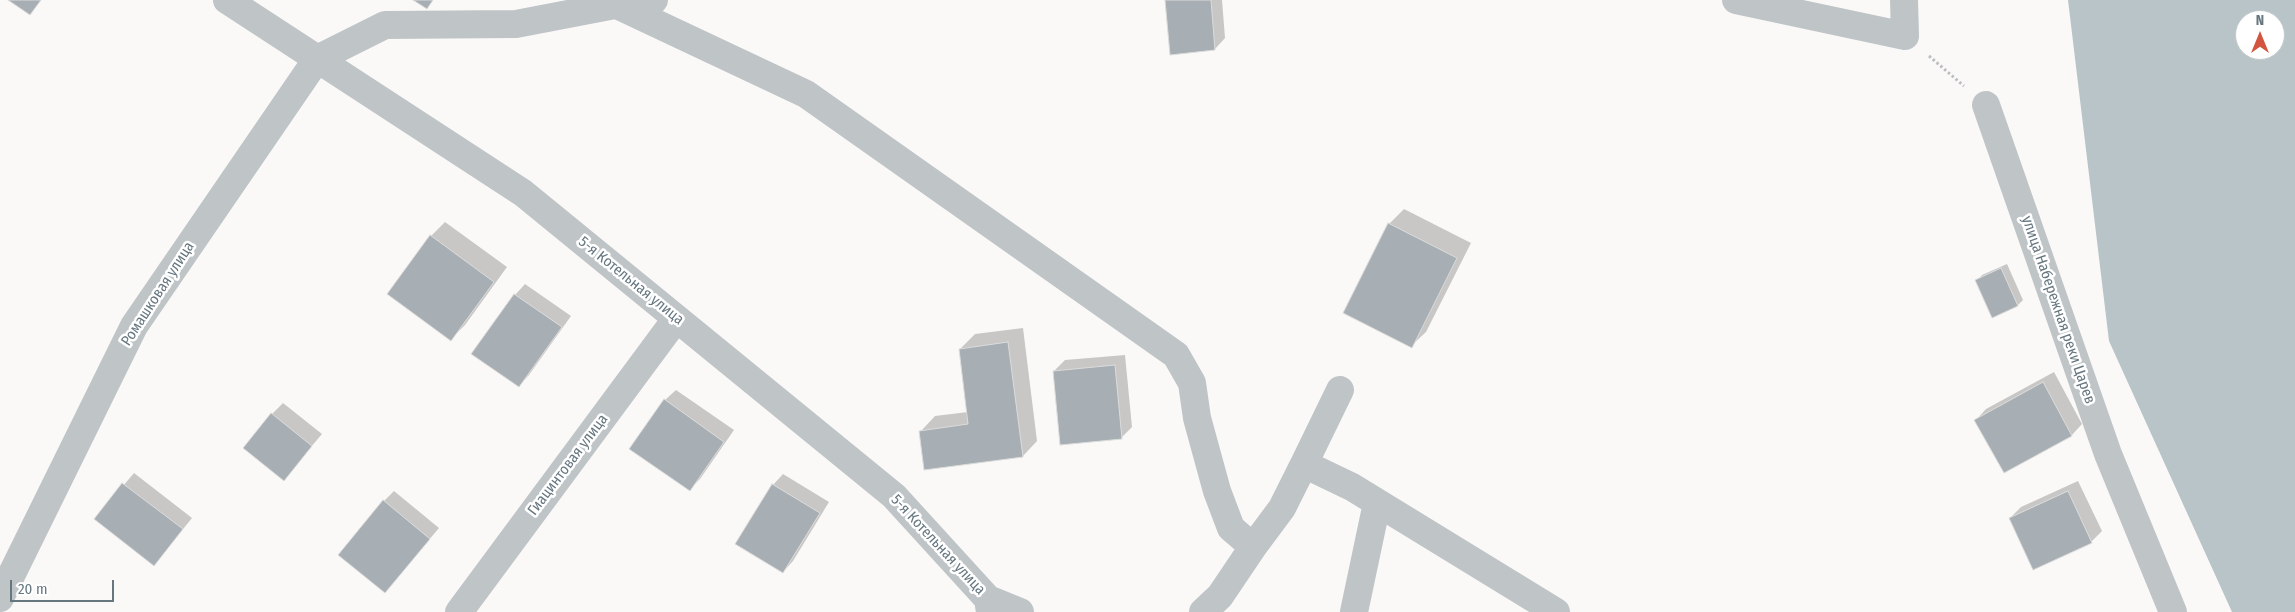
<!DOCTYPE html>
<html>
<head>
<meta charset="utf-8">
<style>
  body { margin:0 }
  #map { position:relative; width:2295px; height:612px; overflow:hidden; background:#faf9f8; font-family:"Fira Sans Condensed",sans-serif }
  canvas { display:block }
  .north { position:absolute; left:2235px; top:10px; width:50px; height:50px; box-sizing:border-box; background:#fff; border:1px solid #c2c9cc; border-radius:50%; rotate:0deg; font-size:14px; font-weight:700; line-height:20px; text-align:center; color:#677780 }
  .north::after { content:''; display:block; margin:auto; width:18px; height:22px; background:#d2563f; clip-path:polygon(50% 0,100% 100%,50% 72%,0 100%) }
  .scale { position:absolute; left:10px; top:580px; width:104px; height:22px; box-sizing:border-box; border:2px solid #677780; border-top:0; padding-left:6px; font-size:15px; line-height:18px; white-space:nowrap; color:#677780; -webkit-text-stroke:4px #fff; paint-order:stroke }
</style>
</head>
<body>
<div id="map">
<canvas width="2295" height="612"></canvas>
<div class="north">N</div>
<div class="scale">20 m</div>
</div>
<script>
const ctx = document.querySelector('canvas').getContext('2d');
ctx.lineJoin = 'round';
function fillPath(path, color) {
  ctx.fillStyle = color;
  ctx.fill(path, 'evenodd');
}
function toPath(rows) {
  const path = new Path2D();
  for (const r of rows) {
    path.moveTo(r[0], r[1]);
    for (let i = 2; i < r.length; i += 2) path.lineTo(r[i], r[i + 1]);
  }
  return path;
}
function strokePath(path, color, width, dash) {
  ctx.strokeStyle = color;
  ctx.lineWidth = width;
  ctx.lineCap = dash ? 'butt' : 'round';
  ctx.setLineDash(dash || []);
  ctx.stroke(path);
}
function label(font, color, halo, rows, align = 'center') {
  ctx.font = font + ' "Fira Sans Condensed",sans-serif';
  ctx.lineWidth = 5;
  ctx.setLineDash([]);
  ctx.textBaseline = 'middle';
  ctx.strokeStyle = halo;
  ctx.fillStyle = color;
  for (const [text, x, y, turn = 0] of rows) {
    ctx.save();
    ctx.translate(x, y);
    ctx.rotate((+turn || 0) * Math.PI / 180);
    ctx.textAlign = isNaN(turn) ? turn : align;
    if (halo) ctx.strokeText(text, 0, 0);
    ctx.fillText(text, 0, 0);
    ctx.restore();
  }
}
fillPath(toPath([
  [2068,0,2295,0,2295,612,2232,612,2109,341],
  [2245,20,2275,20,2275,50,2245,50]
]), '#b8c4c7');
fillPath(toPath([
  [1166,0,1222,0,1225,38,1215,49],
  [1404,209,1471,243,1426,332,1411,346,1344,312,1389,224],
  [445,222,507,267,465,325,451,339,431,236],
  [2007,264,2023,300,2018,305,1993,316,1977,281,1982,275],
  [525,284,571,316,529,375,519,386,515,295],
  [1023,328,1037,441,1023,456,921,431,935,416,968,412,960,349,975,334],
  [1125,355,1132,427,1121,438,1054,371,1065,360],
  [2054,372,2082,424,2072,435,2004,472,1976,420,1986,409],
  [676,390,734,430,700,479,689,490,665,400],
  [283,403,322,434,284,479,272,414],
  [134,473,192,518,154,565,95,519],
  [783,474,829,502,793,561,783,572,773,485],
  [2078,481,2102,531,2091,542,2010,518,2021,507],
  [394,491,439,528,385,592,384,501]
]), '#0003');
const building = toPath([
  [8,0,41,0,30,15,8,0],
  [413,0,433,0,427,9,413,0],
  [1165,0,1211,0,1215,50,1170,55,1165,0],
  [1388,223,1457,258,1412,348,1343,313,1388,223],
  [430,235,494,282,451,341,387,294,430,235],
  [2001,268,2018,306,1992,318,1975,280,2001,268],
  [514,294,562,327,519,387,471,354,514,294],
  [1008,342,1023,457,924,470,919,431,968,424,959,349,1008,342],
  [1115,365,1122,439,1060,445,1053,371,1115,365],
  [2043,382,2072,436,2004,473,1974,420,2043,382],
  [664,399,724,442,690,491,629,449,664,399],
  [271,413,312,446,284,481,243,448,271,413],
  [122,483,183,529,154,566,94,519,122,483],
  [772,484,820,513,783,573,735,544,772,484],
  [2068,491,2092,543,2033,570,2009,518,2068,491],
  [383,500,430,539,385,593,338,555,383,500]
]);
fillPath(building, '#a7afb4');
strokePath(building, '#dbdbda', 1);
strokePath(toPath([
  [1929,56,1964,86]
]), '#babec0', 3, [2.5, 2.5]);
strokePath(toPath([
  [227,0,523,193,894,496,988,599,990,612],
  [1736,0,1905,36,1904,0],
  [615,4,806,94,1176,355,1192,383,1197,418,1217,491,1231,528,1253,547,1220,596,1203,612],
  [1986,105,2108,454,2173,612],
  [1304,464,1340,390],
  [1253,547,1282,508,1304,464,1352,487,1556,612],
  [0,598,134,326,317,59,385,25,516,24,615,5,654,0],
  [988,599,1020,612],
  [459,612,676,319],
  [1354,612,1377,503]
]), '#bfc4c7', 28);
label('15px', '#677780', '#fff', [
  ["5-я Котельная улица",631,281,39],
  ["Ромашковая улица",158,294,-57],
  ["улица Набережная реки Царев",2058,310,71],
  ["Гиацинтовая улица",568,465,-53],
  ["5-я Котельная улица",938,545,47]
]);
</script>
</body>
</html>
